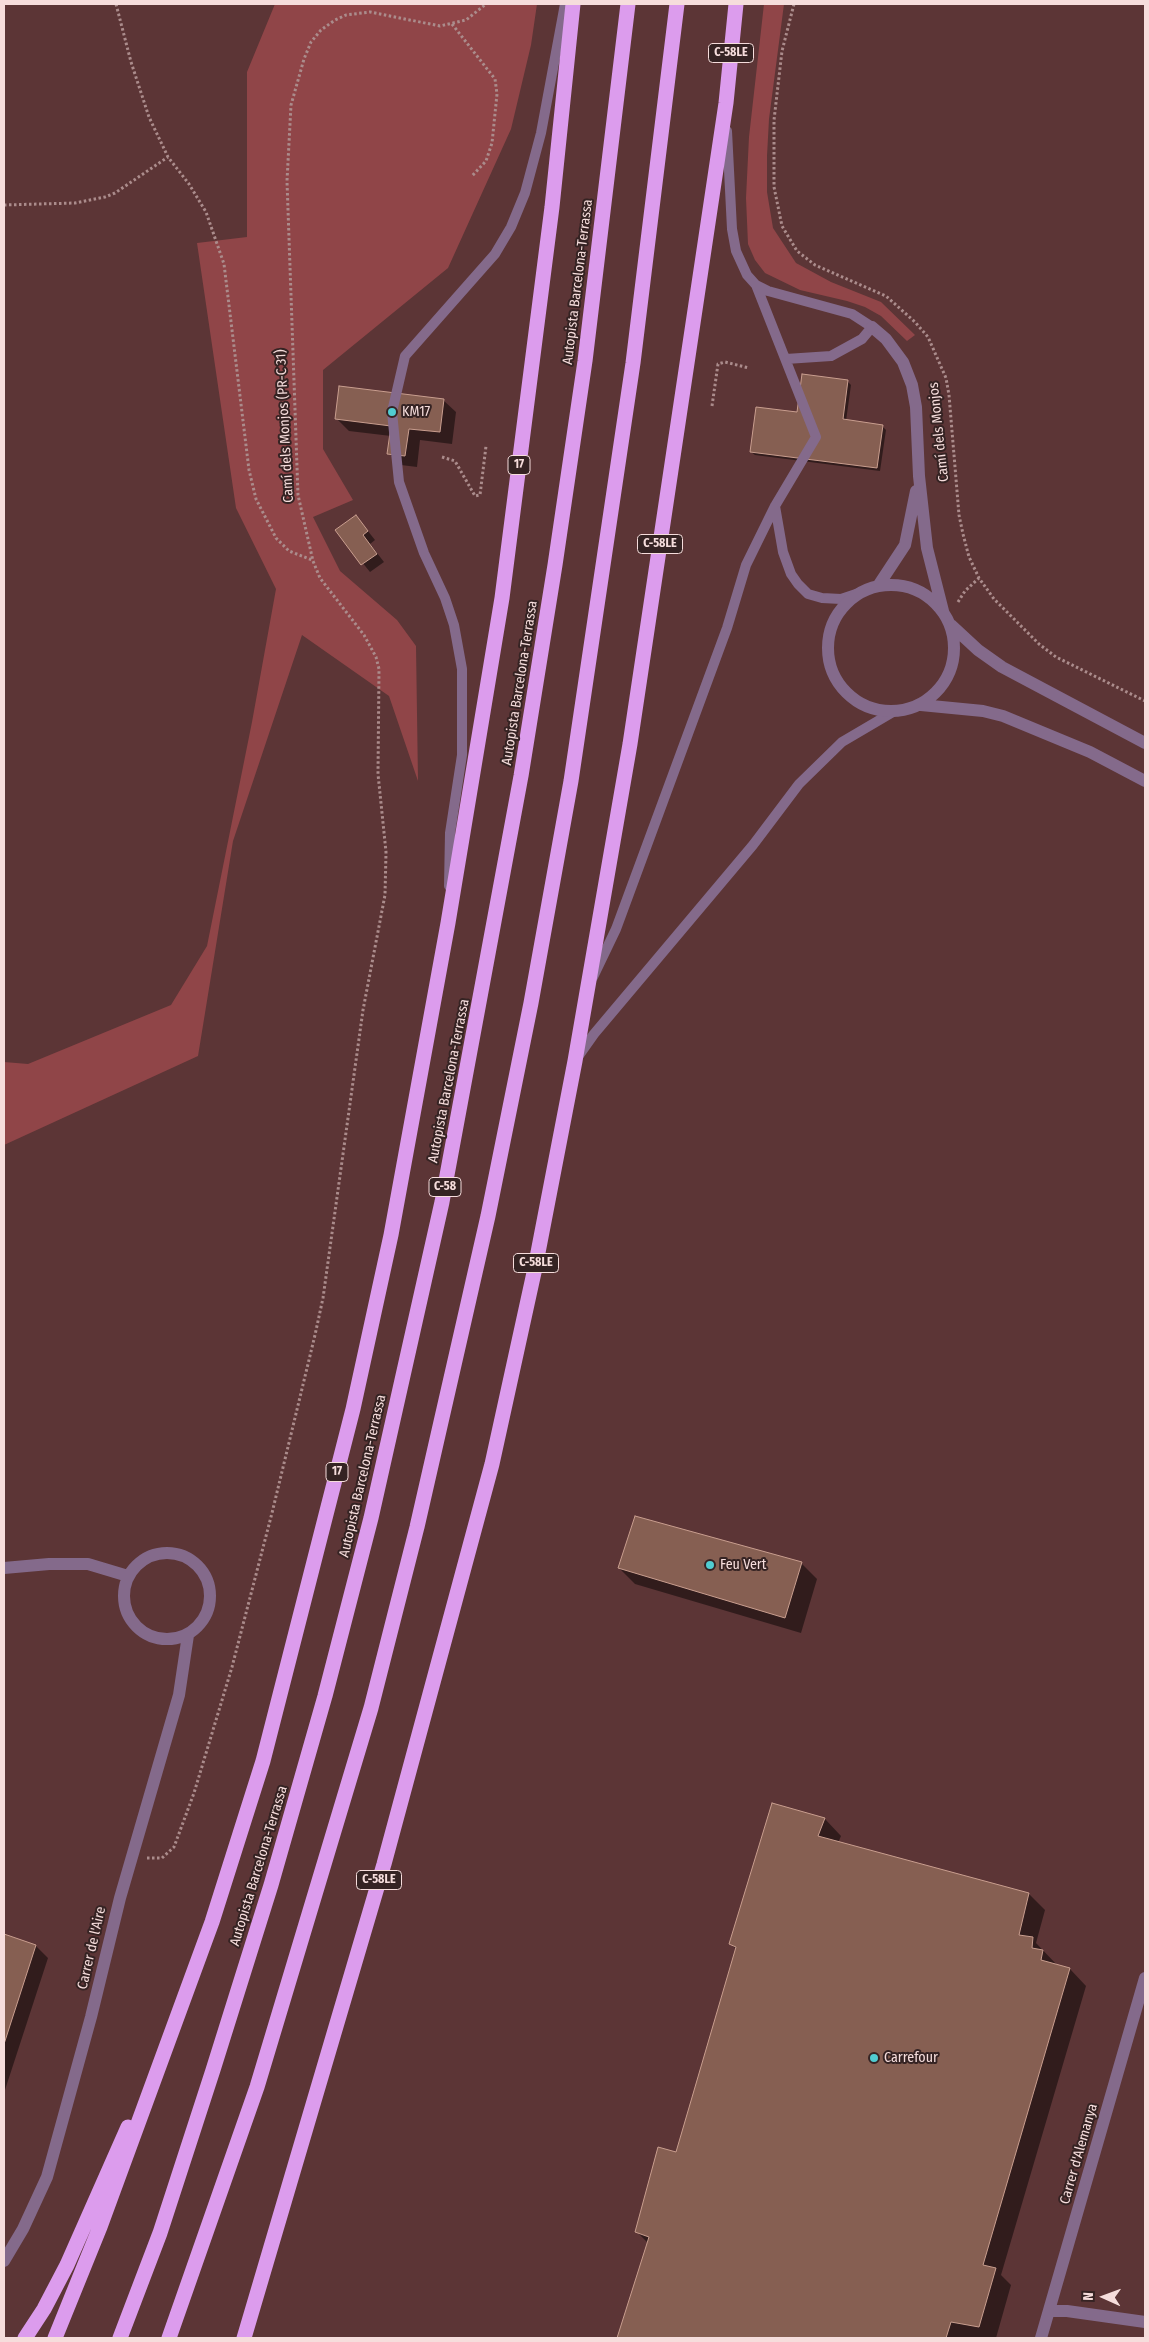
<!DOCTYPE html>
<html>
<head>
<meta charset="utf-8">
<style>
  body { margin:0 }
  #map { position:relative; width:1149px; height:2342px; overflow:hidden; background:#5c3536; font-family:"Fira Sans Condensed",sans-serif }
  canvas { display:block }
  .frame { position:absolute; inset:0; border:5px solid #f6dddc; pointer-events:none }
  .north { position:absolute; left:1079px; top:2272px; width:50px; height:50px; -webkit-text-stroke:4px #352323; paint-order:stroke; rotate:272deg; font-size:14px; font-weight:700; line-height:20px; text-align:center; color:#f6dddc }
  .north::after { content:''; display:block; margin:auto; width:18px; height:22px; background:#f6dddc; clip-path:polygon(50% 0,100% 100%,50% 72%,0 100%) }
</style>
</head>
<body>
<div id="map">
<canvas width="1149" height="2342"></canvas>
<div class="frame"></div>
<div class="north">N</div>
</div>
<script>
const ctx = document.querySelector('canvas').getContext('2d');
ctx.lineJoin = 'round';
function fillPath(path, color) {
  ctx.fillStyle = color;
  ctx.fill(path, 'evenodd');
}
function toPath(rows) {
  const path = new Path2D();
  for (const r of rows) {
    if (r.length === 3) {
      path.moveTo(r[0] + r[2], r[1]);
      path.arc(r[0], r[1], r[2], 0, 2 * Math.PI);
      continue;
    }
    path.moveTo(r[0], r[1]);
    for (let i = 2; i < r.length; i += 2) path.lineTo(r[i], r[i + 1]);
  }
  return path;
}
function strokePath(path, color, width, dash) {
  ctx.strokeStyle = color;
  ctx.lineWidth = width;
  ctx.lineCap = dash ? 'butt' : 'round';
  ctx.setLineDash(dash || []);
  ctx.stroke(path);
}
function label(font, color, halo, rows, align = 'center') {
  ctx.font = font + ' "Fira Sans Condensed",sans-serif';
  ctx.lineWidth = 4;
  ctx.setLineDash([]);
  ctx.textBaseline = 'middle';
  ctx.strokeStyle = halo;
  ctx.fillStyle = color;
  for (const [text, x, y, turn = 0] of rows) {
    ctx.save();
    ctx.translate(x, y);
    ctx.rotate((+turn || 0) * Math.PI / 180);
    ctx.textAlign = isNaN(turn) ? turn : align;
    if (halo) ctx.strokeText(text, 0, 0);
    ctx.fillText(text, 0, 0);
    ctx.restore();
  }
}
fillPath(toPath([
  [275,4,537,4,531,45,511,129,448,268,323,370,323,449,353,500,313,517,340,571,397,620,416,646,418,781,389,696,302,635,233,841,198,1056,4,1145,4,1062,28,1064,171,1005,207,946,252,722,276,589,236,508,197,243,247,237,247,72],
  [764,4,784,4,769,119,767,156,767,192,773,228,796,263,831,282,881,302,915,335,907,341,881,316,865,307,847,301,800,290,765,273,755,260,748,244,746,198,749,137]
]), '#904548');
fillPath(toPath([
  [847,381,851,385,846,421,882,426,886,430,880,471,755,455,751,452,798,414],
  [443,400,456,412,452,444,420,440,417,467,401,465,389,453,391,436,349,431,337,419],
  [356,516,375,540,370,544,384,562,370,572,337,531],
  [801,1563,817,1579,801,1633,635,1584,619,1568],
  [772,1805,825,1819,841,1836,838,1843,1029,1894,1045,1910,1036,1943,1058,1966,1070,1969,1086,1986,1001,2275,1011,2285,996,2338,619,2338,648,2243,637,2232,677,2154,736,1949,731,1944],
  [4,1935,36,1946,48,1958,4,2093]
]), '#0007');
const building = toPath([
  [802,374,848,380,843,419,883,425,877,468,750,452,756,407,797,412,802,374],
  [339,386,444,399,440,432,409,429,405,456,387,454,391,426,335,419,339,386],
  [356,515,368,531,363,535,377,554,361,565,335,530,356,515],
  [635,1516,802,1562,785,1618,618,1568,635,1516],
  [772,1803,825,1818,818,1836,1029,1893,1019,1935,1033,1937,1032,1948,1043,1950,1041,1960,1070,1968,983,2265,996,2268,979,2327,951,2322,946,2338,617,2338,649,2237,635,2232,658,2147,676,2152,736,1947,729,1944,772,1803],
  [4,1934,36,1945,4,2044,4,1934]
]);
fillPath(building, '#865f52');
strokePath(building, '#c99e8f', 1);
strokePath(toPath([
  [116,4,131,62,149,117,168,157,189,184,206,212,224,264,249,470,256,499,276,538,289,551,312,560],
  [794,4,782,51,774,120,774,187,782,226,797,251,815,265,886,296,915,322,928,337,946,378,949,395,959,515,963,534,969,557,979,578,994,599,1039,644,1056,657,1145,701],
  [452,24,495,79,497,94,492,143,486,161,472,176],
  [4,205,75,203,105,197,115,193,168,157],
  [712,406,718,364,725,362,749,368],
  [442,457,455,461,475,496,480,495,486,446],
  [958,602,965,591,979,578],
  [147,1858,162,1858,174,1847,194,1793,232,1667,272,1513,315,1335,323,1298,363,1010,385,895,386,852,378,774,379,669,376,657,364,635,320,578,313,561,298,495,287,181,291,105,304,59,311,42,321,30,335,20,346,15,370,12,440,26,466,20,486,4]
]), '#ab8c8c', 3, [2.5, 2.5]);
strokePath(toPath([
  [727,131,732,229,736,251,747,275,756,285,768,291,852,314,872,327,862,339,831,356,786,359],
  [775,506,783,552,791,574,798,584,808,594,822,598,841,599,859,593],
  [449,886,450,833,462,755,462,669,454,625,445,598,424,553,399,482,392,412,405,356,495,254,511,227,525,193,541,133,565,4],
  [593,977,616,929,727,628,746,565,775,506,816,437,756,285],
  [577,1058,594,1034,753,845,799,784,842,742,893,712]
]), '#846a8b', 10);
strokePath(toPath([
  [872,327,886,339,903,362,912,385,916,407,919,476,927,548,943,611],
  [891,648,63],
  [878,586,905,545,916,491],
  [951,625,978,650,1002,667,1145,743],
  [921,705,983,711,1003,716,1090,752,1145,781],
  [167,1596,43],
  [4,1568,49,1564,88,1564,128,1576],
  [4,2261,23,2229,47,2177,91,2017,120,1898,179,1695,188,1635],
  [1049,2311,1067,2311,1145,2322],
  [1041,2338,1145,1978]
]), '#846a8b', 12);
strokePath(toPath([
  [25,2338,44,2309,67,2265,128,2127],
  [55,2338,100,2227,212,1922,263,1761,353,1409,391,1235,448,923,502,598,552,207,573,4],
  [120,2338,160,2233,213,2070,271,1885,325,1696,371,1518,442,1202,521,776,555,565,585,361,628,4],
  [169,2338,257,2087,371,1708,417,1527,488,1216,531,1003,571,781,633,363,677,4],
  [244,2338,384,1864,451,1616,492,1464,535,1268,575,1061,630,744,726,103,736,4]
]), '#dc9ced', 15);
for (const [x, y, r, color] of [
  [392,412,5,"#51ccd1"],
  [710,1565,5,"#51ccd1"],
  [874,2058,5,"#51ccd1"]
]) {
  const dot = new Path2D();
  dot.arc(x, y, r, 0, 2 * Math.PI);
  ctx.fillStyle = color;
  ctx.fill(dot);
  strokePath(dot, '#352323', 2);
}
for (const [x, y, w] of [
  [731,53,45],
  [519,465,22],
  [660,544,45],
  [445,1187,32],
  [536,1263,45],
  [337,1472,22],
  [379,1880,45]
]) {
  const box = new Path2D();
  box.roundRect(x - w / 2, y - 9.5, w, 19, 4);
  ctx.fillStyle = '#352323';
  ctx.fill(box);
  strokePath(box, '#f6dddc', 1);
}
label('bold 12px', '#f6dddc', null, [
  ["C-58LE",731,53],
  ["17",519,465],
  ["C-58LE",660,544],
  ["C-58",445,1187],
  ["C-58LE",536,1263],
  ["17",337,1472],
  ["C-58LE",379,1880]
]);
label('14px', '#f6dddc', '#352323', [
  ["Autopista Barcelona-Terrassa",578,282,-83],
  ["Camí dels Monjos (PR-C 31)",285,426,-93],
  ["Camí dels Monjos",939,432,-96],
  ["Autopista Barcelona-Terrassa",520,683,-81],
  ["Autopista Barcelona-Terrassa",449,1081,-79],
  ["Autopista Barcelona-Terrassa",363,1476,-77],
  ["Autopista Barcelona-Terrassa",259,1866,-73],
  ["Carrer de l'Aire",92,1948,-77],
  ["Carrer d'Alemanya",1079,2154,-74]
]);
label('14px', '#f6dddc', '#352323', [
  ["KM17",402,412],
  ["Feu Vert",720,1565],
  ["Carrefour",884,2058]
], 'left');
</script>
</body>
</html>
